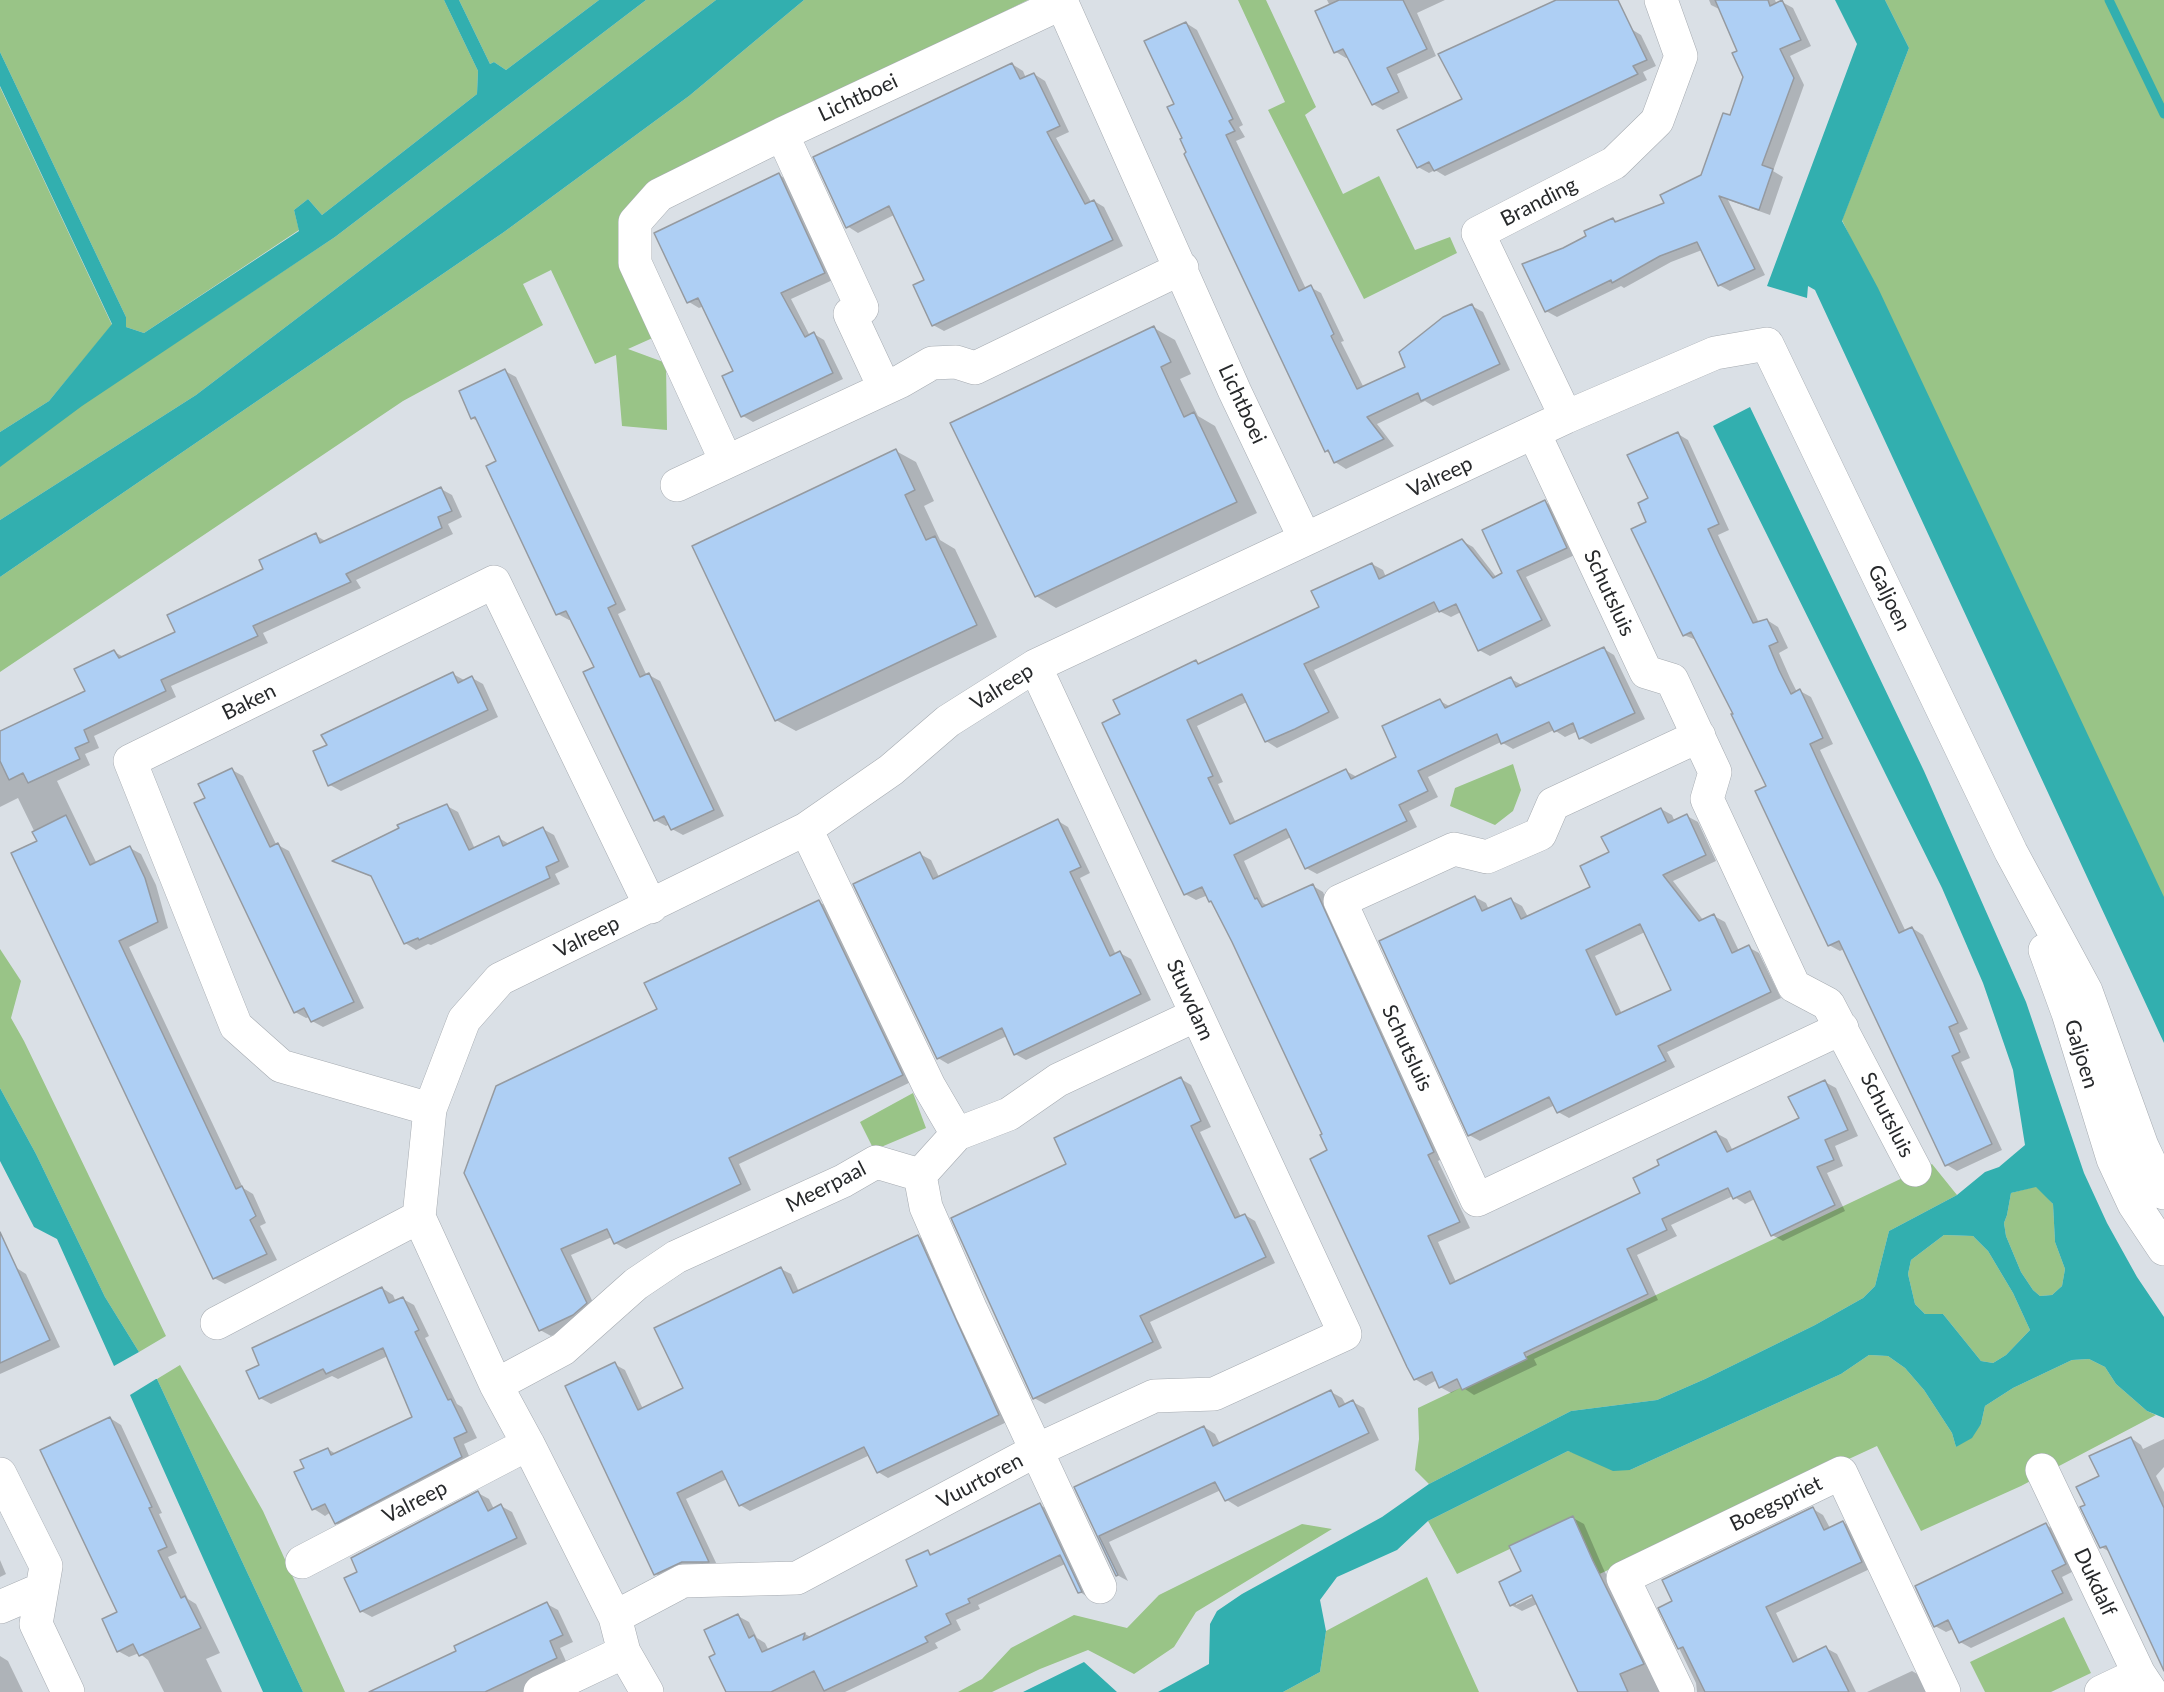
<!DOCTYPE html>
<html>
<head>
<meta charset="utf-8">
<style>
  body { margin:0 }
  canvas { display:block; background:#dae0e6 }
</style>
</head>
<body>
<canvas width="2164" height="1692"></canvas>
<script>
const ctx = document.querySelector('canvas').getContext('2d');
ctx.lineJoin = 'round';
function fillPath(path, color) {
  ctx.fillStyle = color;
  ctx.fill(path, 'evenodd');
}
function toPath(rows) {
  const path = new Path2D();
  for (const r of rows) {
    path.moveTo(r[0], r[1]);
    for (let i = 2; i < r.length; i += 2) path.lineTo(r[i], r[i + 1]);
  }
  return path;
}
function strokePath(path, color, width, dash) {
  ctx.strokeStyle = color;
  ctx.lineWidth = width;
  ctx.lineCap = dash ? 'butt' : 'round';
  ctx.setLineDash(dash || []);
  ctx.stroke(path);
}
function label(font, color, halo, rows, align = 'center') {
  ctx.font = font + ' Lato,sans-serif';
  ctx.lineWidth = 5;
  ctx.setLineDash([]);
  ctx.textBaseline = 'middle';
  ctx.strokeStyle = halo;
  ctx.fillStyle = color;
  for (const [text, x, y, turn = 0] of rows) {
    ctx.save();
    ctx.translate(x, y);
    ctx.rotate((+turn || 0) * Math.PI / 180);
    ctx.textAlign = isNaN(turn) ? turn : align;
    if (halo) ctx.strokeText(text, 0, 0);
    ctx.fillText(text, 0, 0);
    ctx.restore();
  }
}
fillPath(toPath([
  [0,0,444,0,478,71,477,94,322,215,308,199,294,210,299,230,144,333,126,327,126,317,0,52],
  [459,0,599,0,506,70,494,62,490,64],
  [646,0,716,0,196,395,0,520,0,459,335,237],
  [804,0,1028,0,688,168,643,199,657,336,628,349,666,363,667,430,622,426,616,355,595,364,551,270,523,284,543,325,403,401,0,672,0,577,504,232,689,96],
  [1238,0,1266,0,1316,107,1305,115,1343,194,1379,176,1415,250,1450,237,1457,253,1364,299,1268,110,1285,102],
  [1885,0,2164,0,2164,904,1842,220,1909,48],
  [0,87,112,325,49,401,0,432],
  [1513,764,1521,790,1513,811,1495,825,1450,806,1455,788],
  [0,949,21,981,11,1018,24,1041,166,1336,139,1352,105,1297,36,1154,0,1088],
  [913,1093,926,1128,874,1150,860,1122],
  [1932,1164,1957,1195,1889,1231,1875,1286,1863,1298,1815,1325,1705,1379,1657,1400,1571,1411,1429,1484,1415,1470,1419,1439,1418,1408],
  [2037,1186,2053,1204,2055,1242,2065,1269,2062,1286,2052,1295,2040,1296,2033,1290,2021,1272,2006,1236,2004,1223,2007,1215,2011,1193],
  [1944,1235,1973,1236,1988,1251,2013,1293,2030,1330,2006,1355,1993,1363,1981,1361,1943,1314,1925,1314,1915,1304,1908,1274,1911,1260],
  [1869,1355,1888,1356,1905,1368,1924,1390,1952,1433,1956,1447,1981,1424,1985,1406,2013,1388,2072,1360,2089,1359,2105,1367,2116,1384,2147,1411,2156,1415,2021,1486,1921,1531,1877,1446,1580,1583,1554,1528,1457,1574,1428,1521,1568,1451,1591,1459,1630,1470,1841,1374],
  [180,1365,263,1511,345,1692,303,1692,157,1379],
  [1302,1524,1332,1529,1196,1612,1174,1647,1134,1674,1088,1650,1040,1669,992,1692,958,1692,982,1679,1011,1648,1074,1615,1127,1628,1159,1595],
  [1427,1577,1479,1692,1283,1692,1320,1672,1326,1631],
  [2064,1617,2091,1673,2051,1692,1985,1692,1970,1662]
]), '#99c487');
fillPath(toPath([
  [444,0,459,0,490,64,494,62,506,70,599,0,646,0,335,237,82,406,0,467,0,432,49,401,112,324,0,86,0,52,126,317,126,327,144,333,299,231,294,210,308,199,322,215,477,94,478,71],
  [716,0,804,0,689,96,504,232,0,577,0,520,196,395],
  [1835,0,1885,0,1909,48,1842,221,1878,288,2164,897,2164,1043,1815,290,1808,286,1807,298,1767,286,1857,44],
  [1750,407,1924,771,2026,1002,2084,1173,2107,1223,2137,1277,2164,1317,2164,1418,2147,1411,2116,1384,2105,1367,2089,1359,2072,1360,2013,1388,1985,1406,1981,1424,1972,1438,1956,1447,1952,1433,1924,1390,1905,1368,1888,1356,1869,1355,1841,1374,1630,1470,1613,1471,1568,1451,1428,1521,1397,1550,1337,1577,1320,1600,1326,1631,1320,1672,1283,1692,1158,1692,1209,1664,1210,1624,1217,1611,1242,1594,1382,1517,1429,1484,1571,1411,1657,1400,1705,1379,1815,1325,1863,1298,1875,1286,1889,1231,1957,1195,1985,1172,1999,1167,2025,1145,2013,1070,1983,983,1942,888,1713,426],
  [2036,1187,2053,1204,2055,1242,2065,1269,2062,1286,2052,1295,2040,1296,2033,1290,2021,1272,2006,1236,2004,1223,2007,1215,2011,1193],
  [1944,1235,1973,1236,1988,1251,2013,1293,2030,1330,2006,1355,1993,1363,1981,1361,1943,1314,1925,1314,1915,1304,1908,1274,1911,1260],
  [0,1088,36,1154,105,1297,139,1352,114,1366,57,1239,34,1227,0,1161],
  [156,1379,157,1379,303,1692,263,1692,130,1395],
  [1084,1662,1117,1692,1023,1692]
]), '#32afaf');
fillPath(toPath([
  [1327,0,1445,0,1417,13,1436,56,1397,74,1408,98,1383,110,1373,104,1349,57,1346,58,1336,52,1330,6],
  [1556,0,1598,0,1631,29,1641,35,1656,66,1643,72,1647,80,1445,176,1435,170,1429,173,1418,167,1464,100],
  [1709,0,1775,0,1777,5,1782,2,1793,8,1811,46,1790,56,1804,85,1773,171,1783,177,1770,215,1728,200,1765,275,1730,291,1719,285,1702,250,1671,262,1624,288,1621,286,1557,317,1546,311,1564,250,1613,219,1618,222,1666,204,1702,176,1730,117,1745,77,1739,52,1721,10,1711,5],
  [1186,23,1197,30,1243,125,1239,127,1245,137,1236,141,1306,289,1310,287,1321,293,1344,341,1341,342,1364,388,1407,368,1472,306,1483,312,1510,370,1433,406,1425,401,1377,424,1394,446,1346,469,1335,462,1331,454,1326,451,1188,153,1176,105],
  [1012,64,1023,71,1026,78,1034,74,1045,81,1069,132,1056,138,1091,202,1094,201,1104,207,1123,246,944,331,933,325,926,280,894,215,858,233,847,226],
  [779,175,790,181,835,279,791,299,810,336,814,334,824,340,843,379,753,422,743,416,735,372,704,306,699,308,689,302],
  [1154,328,1175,340,1191,374,1180,379,1198,416,1215,426,1257,513,1056,608,1036,596],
  [505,371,516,377,626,610,618,614,647,676,649,675,660,681,724,816,683,835,672,829,670,824,666,826,655,820,596,668,572,619,569,620,558,614,499,462,479,422,472,418],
  [1678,434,1688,440,1729,530,1718,535,1759,623,1767,620,1778,627,1788,648,1779,653,1790,678,1797,692,1800,691,1811,697,1833,744,1820,750,1906,932,1912,928,1923,935,1968,1029,1959,1033,1970,1058,1961,1062,2002,1150,1957,1171,1947,1165,1844,949,1840,951,1829,945,1768,787,1735,714,1696,640,1684,635,1648,522,1650,498],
  [896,451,916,462,934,501,924,506,940,540,955,549,997,637,796,731,776,720],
  [441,489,452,495,462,517,448,524,453,534,356,580,361,588,263,633,268,643,171,686,176,697,94,736,99,748,85,754,90,765,57,781,97,864,130,848,141,854,156,885,168,928,129,947,243,1188,253,1194,266,1223,260,1226,277,1260,225,1284,214,1278,39,841,18,798,0,807,0,733,87,692,114,652,124,657,177,632,315,535,327,542],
  [1545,502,1555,508,1577,554,1526,577,1551,626,1490,656,1479,650,1461,612,1451,617,1439,611,1356,650,1314,670,1339,718,1306,734,1277,748,1266,741,1247,702,1197,726,1223,782,1218,784,1236,823,1346,771,1357,777,1398,757,1440,701,1451,707,1511,679,1522,685,1604,649,1614,655,1645,719,1591,744,1581,738,1578,731,1565,737,1554,730,1513,749,1501,742,1465,759,1428,777,1438,797,1409,811,1417,827,1317,874,1306,868,1291,837,1244,861,1263,903,1269,906,1313,886,1323,892,1444,1158,1438,1161,1470,1228,1438,1242,1456,1282,1642,1194,1661,1166,1716,1133,1727,1139,1733,1151,1801,1119,1825,1082,1836,1088,1858,1136,1835,1146,1843,1166,1827,1173,1845,1211,1783,1241,1772,1235,1755,1199,1745,1204,1733,1196,1671,1225,1677,1236,1637,1255,1658,1300,1534,1359,1537,1365,1474,1395,1462,1387,1451,1393,1440,1387,1437,1380,1426,1386,1415,1379,1312,1159,1329,1151,1324,1135,1233,941,1208,895,1196,900,1185,894,1122,715,1196,662,1200,665,1321,608,1372,564,1383,570,1386,577,1462,541,1473,547,1497,578,1504,574],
  [453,674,464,680,472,678,483,684,498,717,341,791,330,785],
  [232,770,243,776,277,846,278,845,289,851,364,1008,323,1027,312,1021,310,1017,306,1018,295,1012,207,799],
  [447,806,458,812,475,849,499,838,509,844,543,829,554,835,569,867,555,874,560,884,431,945,428,944,416,950,405,943,374,878,335,861],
  [1661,809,1672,815,1675,822,1687,816,1698,822,1716,861,1673,881,1704,921,1714,916,1725,922,1739,951,1748,947,1759,953,1781,998,1667,1052,1675,1067,1569,1118,1558,1112,1555,1105,1480,1141,1469,1135,1475,897,1486,903,1489,910,1511,900,1522,906,1528,917,1592,888,1611,852],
  [1645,932,1672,990,1622,1014,1595,956],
  [1058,821,1068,827,1090,873,1080,878,1116,955,1120,953,1131,959,1151,1000,1026,1060,1015,1054,1007,1036,948,1064,938,1058,920,854,931,860,939,877],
  [819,902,830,908,913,1081,739,1164,751,1190,626,1249,615,1243,612,1237,571,1255,596,1309,584,1320,551,1336,540,1330,465,1173,659,1010],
  [1181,1079,1191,1085,1211,1127,1200,1132,1241,1217,1245,1215,1255,1221,1275,1263,1150,1322,1162,1348,1045,1404,1034,1398,1068,1165],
  [0,1236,15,1267,26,1274,60,1347,0,1374],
  [918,1236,928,1242,1009,1421,888,1478,878,1472,870,1455,750,1511,740,1505,727,1479,686,1499,718,1567,666,1580,656,1574,614,1364,625,1370,643,1409,685,1389,781,1269,791,1274,799,1292],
  [382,1288,393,1295,396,1302,403,1299,414,1305,429,1336,425,1338,457,1404,462,1407,477,1438,464,1444,472,1463,347,1529,336,1523,331,1512,325,1516,314,1509,296,1473,306,1469,328,1449,336,1454,414,1417,388,1356,338,1379,332,1376,271,1404,260,1398,261,1365],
  [1331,1392,1342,1398,1346,1405,1353,1402,1364,1408,1379,1440,1238,1507,1227,1500,1221,1490,1109,1542,1128,1581,1117,1575,1076,1488,1204,1427,1215,1434,1220,1444],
  [110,1418,121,1425,162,1513,159,1514,177,1553,168,1557,188,1599,196,1604,220,1653,206,1659,222,1692,164,1692,148,1660,139,1653,129,1657,118,1651,119,1612],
  [2131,1438,2141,1445,2143,1449,2164,1439,2164,1467,2156,1476,2164,1492,2164,1642,2110,1552,2101,1547,2087,1505,2101,1477],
  [478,1493,489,1499,494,1509,501,1506,512,1512,527,1544,372,1617,361,1611,359,1573],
  [1040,1505,1051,1511,1091,1599,1080,1592,1065,1564,978,1605,980,1609,956,1620,961,1630,935,1643,938,1648,845,1692,728,1692,717,1655,738,1616,749,1622,757,1638,765,1643,769,1651,805,1634,811,1637,919,1587,928,1552,933,1555],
  [1813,1509,1823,1515,1830,1528,1843,1522,1853,1528,1872,1568,1776,1613,1799,1661,1826,1648,1837,1654,1856,1692,1697,1692,1696,1683,1660,1609,1674,1602],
  [1573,1518,1584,1524,1603,1568,1664,1692,1578,1692,1537,1604,1522,1611,1511,1605,1523,1572],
  [1538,1591,1539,1594,1516,1605,1516,1601],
  [2046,1525,2057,1531,2076,1570,2062,1577,2073,1600,1971,1648,1960,1642,1953,1629,1946,1632,1935,1626],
  [0,1560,6,1574,0,1577],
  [547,1604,558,1610,573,1642,560,1648,569,1668,534,1692,400,1692,458,1652],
  [0,1656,8,1661,23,1692,0,1692],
  [1912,1671,1923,1677,1931,1692,1867,1692]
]), '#0003');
strokePath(toPath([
  [2109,0,2164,114]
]), '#32afaf', 9);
const building = toPath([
  [1339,0,1403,0,1427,49,1387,68,1399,92,1372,105,1343,49,1334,53,1315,11,1339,0],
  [1556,0,1618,0,1647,60,1633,66,1638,74,1434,171,1429,162,1417,168,1397,130,1462,99,1438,54,1556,0],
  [1715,0,1768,0,1770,6,1782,0,1801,40,1780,49,1794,78,1762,165,1773,169,1759,210,1719,196,1755,269,1718,286,1697,242,1660,256,1612,283,1611,280,1545,312,1522,264,1563,248,1586,236,1584,231,1613,218,1615,222,1664,203,1660,195,1701,175,1723,113,1730,115,1743,77,1732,53,1737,51,1715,0],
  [1186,22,1233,119,1229,121,1235,131,1226,135,1299,291,1311,285,1334,334,1331,336,1357,389,1405,367,1399,352,1443,317,1472,304,1500,364,1421,401,1418,393,1367,417,1384,439,1334,463,1328,450,1325,452,1184,154,1186,152,1180,139,1182,138,1167,107,1174,104,1144,41,1186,22],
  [1012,63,1020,79,1034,73,1060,126,1047,132,1085,204,1094,200,1113,240,932,326,913,285,924,280,889,206,846,228,813,157,1012,63],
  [779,173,825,273,781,293,805,337,814,332,833,373,741,417,722,376,733,371,698,298,687,303,654,233,779,173],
  [1154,326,1171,362,1161,367,1184,417,1194,412,1237,502,1035,597,950,423,1154,326],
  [505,369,616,604,608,608,640,677,649,673,714,810,671,830,664,816,654,821,583,672,594,667,566,611,556,615,486,466,496,461,475,417,471,419,459,391,505,369],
  [1678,432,1719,524,1708,529,1719,553,1753,623,1767,619,1778,642,1769,646,1779,670,1791,694,1800,689,1823,738,1810,744,1832,792,1899,933,1912,927,1958,1023,1949,1027,1960,1052,1952,1056,1992,1144,1945,1166,1839,941,1828,946,1755,791,1766,786,1731,714,1733,714,1691,632,1683,636,1631,529,1646,522,1638,503,1648,498,1627,455,1678,432],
  [896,449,915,490,905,495,926,540,935,536,977,625,775,721,692,546,896,449],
  [441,487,452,511,438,517,442,528,346,574,351,582,253,626,258,636,161,680,166,691,84,730,89,742,75,748,80,759,28,783,23,773,9,780,0,761,0,731,85,691,74,669,114,650,119,658,175,632,167,615,263,569,259,560,316,533,320,543,441,487],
  [1545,500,1567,548,1517,571,1542,620,1478,651,1456,604,1439,612,1434,602,1345,645,1304,664,1329,712,1295,729,1265,742,1242,694,1187,720,1213,776,1208,778,1230,824,1346,769,1351,779,1396,757,1382,726,1440,699,1445,708,1511,677,1516,687,1604,647,1635,713,1579,739,1573,723,1554,732,1549,722,1501,744,1497,734,1454,754,1418,771,1428,791,1399,805,1407,821,1305,869,1286,829,1234,855,1255,899,1257,898,1262,907,1313,884,1434,1152,1428,1155,1460,1222,1428,1236,1450,1284,1640,1193,1633,1178,1659,1165,1657,1160,1716,1131,1727,1152,1799,1118,1788,1097,1825,1080,1848,1130,1825,1140,1834,1160,1817,1167,1835,1205,1771,1236,1750,1191,1733,1199,1728,1188,1662,1219,1667,1230,1627,1249,1648,1294,1524,1353,1527,1359,1462,1390,1457,1379,1439,1388,1432,1372,1414,1380,1407,1367,1310,1159,1327,1150,1320,1135,1322,1134,1232,942,1211,901,1209,902,1202,887,1184,895,1102,723,1120,714,1113,700,1196,660,1198,664,1319,607,1311,591,1372,563,1379,579,1462,539,1493,578,1502,573,1482,530,1545,500],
  [453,672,458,683,472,676,488,710,328,786,313,751,327,745,321,735,453,672],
  [232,768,270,847,278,843,354,1002,311,1022,304,1008,294,1013,194,803,205,798,198,784,232,768],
  [447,804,469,850,499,836,503,846,543,827,559,861,546,867,550,878,419,940,418,938,404,944,371,876,332,861,399,828,397,825,447,804],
  [1661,808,1668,823,1687,814,1706,855,1663,875,1699,921,1714,914,1732,953,1749,945,1771,992,1658,1046,1666,1061,1557,1113,1549,1097,1468,1136,1379,941,1475,896,1482,911,1511,898,1521,919,1590,887,1580,866,1609,852,1601,837,1661,808],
  [1640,924,1671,990,1616,1015,1586,950,1640,924],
  [66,815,90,865,130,846,145,878,158,922,119,941,236,1189,242,1186,256,1216,250,1220,267,1254,213,1279,11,853,37,841,32,832,66,815],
  [1058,819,1081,867,1070,872,1110,956,1120,951,1141,994,1014,1055,1002,1028,937,1059,853,884,920,852,933,879,1058,819],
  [819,900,903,1075,729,1158,741,1184,614,1244,607,1229,561,1249,587,1303,573,1315,539,1331,464,1173,496,1086,657,1009,644,983,819,900],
  [1181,1077,1201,1121,1191,1126,1221,1189,1235,1218,1245,1214,1266,1257,1140,1316,1153,1342,1033,1399,951,1218,1066,1164,1054,1138,1181,1077],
  [0,1232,50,1340,0,1363,0,1232],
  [918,1235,999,1415,877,1473,864,1447,739,1506,722,1471,677,1493,709,1562,682,1562,654,1575,565,1386,615,1362,638,1410,683,1388,654,1328,781,1267,793,1293,918,1235],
  [382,1287,389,1303,403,1297,419,1330,415,1332,448,1400,451,1399,467,1432,454,1438,462,1457,335,1524,325,1504,312,1510,294,1472,304,1468,300,1460,328,1448,331,1455,412,1417,383,1348,326,1374,323,1369,259,1399,246,1371,259,1365,252,1348,382,1287],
  [1331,1390,1339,1407,1353,1400,1369,1433,1225,1501,1215,1482,1099,1536,1118,1575,1116,1576,1074,1487,1204,1426,1213,1446,1331,1390],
  [110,1417,152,1507,149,1508,167,1547,158,1551,181,1598,185,1596,201,1628,139,1656,133,1644,117,1652,102,1619,117,1612,40,1450,110,1417],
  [2131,1437,2164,1508,2164,1671,2106,1546,2100,1548,2080,1507,2085,1505,2076,1487,2099,1476,2089,1456,2131,1437],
  [478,1491,488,1511,501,1504,517,1538,360,1612,344,1578,357,1572,351,1558,478,1491],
  [1040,1503,1082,1592,1078,1593,1060,1555,968,1599,970,1603,946,1614,951,1624,925,1637,928,1642,824,1691,814,1671,771,1692,726,1692,709,1657,715,1654,704,1630,738,1614,749,1638,754,1635,762,1652,805,1633,803,1640,917,1586,906,1560,928,1550,930,1555,1040,1503],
  [1813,1507,1824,1530,1843,1521,1862,1562,1766,1607,1793,1662,1826,1646,1849,1692,1705,1692,1683,1647,1678,1649,1658,1608,1672,1601,1662,1580,1813,1507],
  [1573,1516,1593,1561,1644,1664,1620,1674,1628,1692,1578,1692,1532,1595,1510,1606,1499,1582,1521,1571,1509,1546,1573,1516],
  [2046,1523,2066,1564,2052,1571,2063,1593,1959,1643,1948,1620,1934,1627,1915,1586,2046,1523],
  [547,1602,563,1635,550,1641,557,1658,485,1692,369,1692,456,1651,454,1646,547,1602]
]);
fillPath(building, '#aecff4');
strokePath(building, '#959aa0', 1.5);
const street = toPath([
  [782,134,862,308,850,314,884,387],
  [1566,417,1478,233,1614,163,1657,121,1681,56,1661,0],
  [1534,433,1646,672,1672,680,1715,772,1707,799,1794,986,1828,1004,1915,1170],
  [726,461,635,263,635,222,659,195,782,134,1062,3,1235,392,1305,539],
  [677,485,901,381,932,363,956,362,975,368,1182,268],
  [1699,736,1553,804,1540,834,1487,857,1454,849,1340,901,1477,1200,1842,1028],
  [806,829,929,1086,957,1134],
  [2045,950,2068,1013,2113,1159,2134,1204,2164,1249],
  [430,1109,281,1066,236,1026,130,761,494,582,651,907],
  [920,1175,926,1207,971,1310,1100,1587],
  [217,1323,419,1217],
  [496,1385,563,1349,636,1284,676,1257,843,1181,876,1162,920,1175,957,1134,1009,1114,1058,1080,1196,1015],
  [2042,1470,2139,1674,2151,1692],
  [0,1474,46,1566,36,1624,68,1692],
  [302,1562,528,1444],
  [0,1607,42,1589],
  [615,1617,683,1581,797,1578,1037,1450,1154,1396,1214,1394,1345,1334,1035,666],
  [540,1692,624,1652],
  [647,1692,624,1652,615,1617,528,1444,496,1385,419,1217,430,1109,464,1020,500,979,806,829,891,770,948,721,1035,666,1566,417,1715,353,1767,344,2011,852,2086,991,2142,1146,2164,1193],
  [1678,1692,1623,1578,1841,1473,1944,1692],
  [2101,1692,2139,1674]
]);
strokePath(street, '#a6abb1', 34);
strokePath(street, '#fff', 33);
label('21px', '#27292b', '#fff', [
  ["Lichtboei",858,98,-25],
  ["Branding",1539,202,-27],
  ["Lichtboei",1242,404,65],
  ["Valreep",1440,477,-25],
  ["Schutsluis",1609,593,65],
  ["Galjoen",1889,598,64],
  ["Valreep",1002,687,-32],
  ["Baken",249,702,-26],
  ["Valreep",587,937,-26],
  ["Stuwdam",1190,1000,66],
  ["Schutsluis",1407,1048,65],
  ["Galjoen",2081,1054,73],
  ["Schutsluis",1887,1115,63],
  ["Meerpaal",826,1187,-27],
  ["Vuurtoren",980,1481,-28],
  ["Valreep",415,1502,-27],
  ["Boegspriet",1776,1504,-26],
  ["Dukdalf",2095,1582,65]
]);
</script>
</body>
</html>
